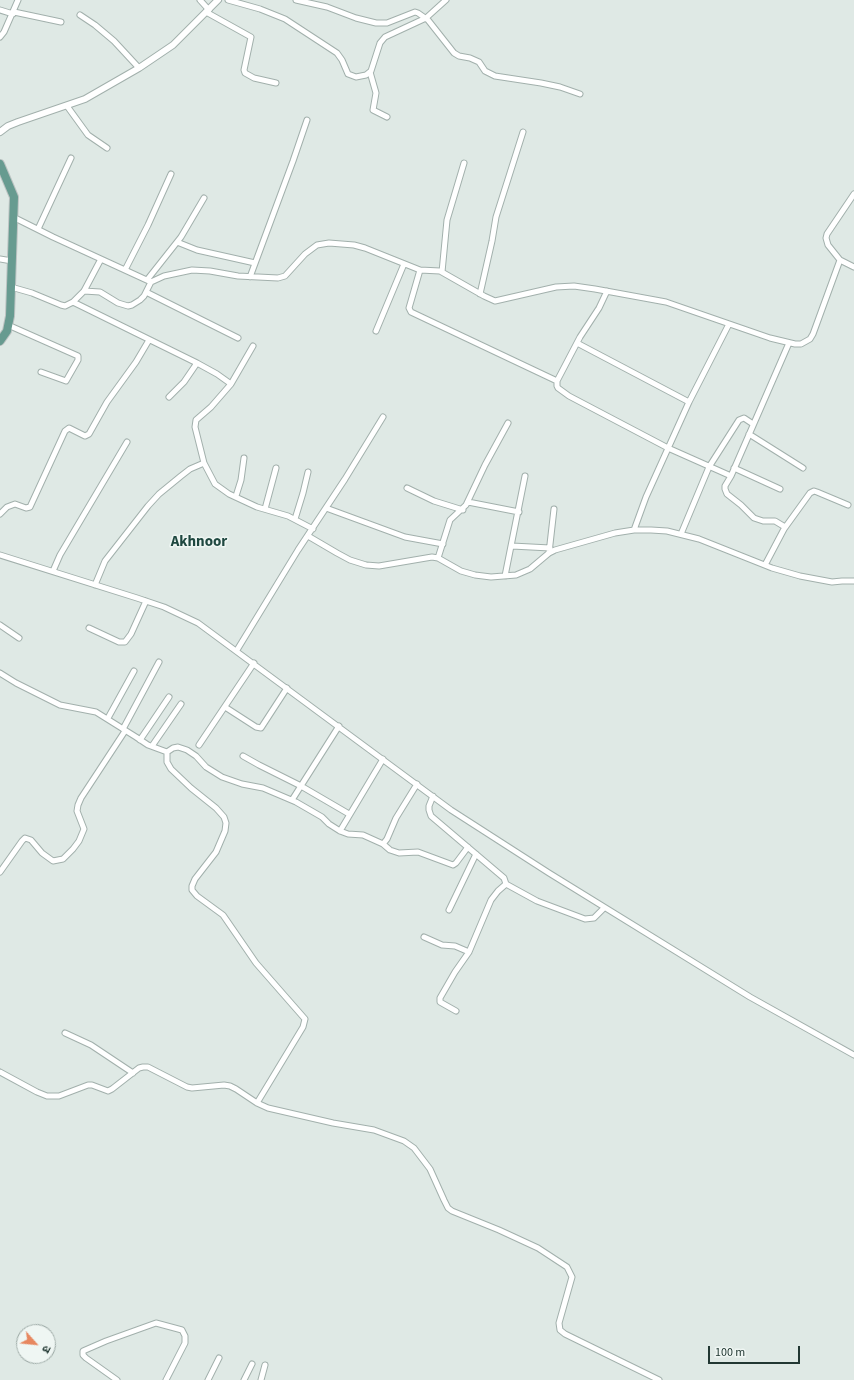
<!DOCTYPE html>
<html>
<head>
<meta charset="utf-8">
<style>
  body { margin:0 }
  #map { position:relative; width:854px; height:1380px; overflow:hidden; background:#dfe9e5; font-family:"Source Sans 3","Noto Sans Devanagari",sans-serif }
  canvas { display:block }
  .north { position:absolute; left:16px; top:1324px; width:40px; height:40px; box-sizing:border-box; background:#eff6f3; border:1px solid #9daaa6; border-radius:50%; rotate:117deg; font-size:11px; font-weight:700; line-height:16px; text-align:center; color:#213732 }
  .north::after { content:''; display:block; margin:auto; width:14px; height:18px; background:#e7875f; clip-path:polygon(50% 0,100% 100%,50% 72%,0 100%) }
  .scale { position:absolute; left:708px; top:1346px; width:92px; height:18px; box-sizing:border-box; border:2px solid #213732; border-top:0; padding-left:5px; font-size:12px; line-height:14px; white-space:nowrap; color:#213732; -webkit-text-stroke:3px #eff6f3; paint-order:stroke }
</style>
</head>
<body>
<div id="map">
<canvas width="854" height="1380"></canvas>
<div class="north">उ</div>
<div class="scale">100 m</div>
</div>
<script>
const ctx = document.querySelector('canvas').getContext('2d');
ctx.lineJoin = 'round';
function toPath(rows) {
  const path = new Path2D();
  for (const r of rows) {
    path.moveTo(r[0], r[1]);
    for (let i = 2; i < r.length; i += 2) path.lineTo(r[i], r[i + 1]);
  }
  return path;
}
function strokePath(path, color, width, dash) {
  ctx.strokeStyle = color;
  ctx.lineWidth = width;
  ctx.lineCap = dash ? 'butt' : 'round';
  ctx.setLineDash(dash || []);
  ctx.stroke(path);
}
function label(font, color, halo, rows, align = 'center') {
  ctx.font = font + ' "Source Sans 3",sans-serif';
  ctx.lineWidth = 3;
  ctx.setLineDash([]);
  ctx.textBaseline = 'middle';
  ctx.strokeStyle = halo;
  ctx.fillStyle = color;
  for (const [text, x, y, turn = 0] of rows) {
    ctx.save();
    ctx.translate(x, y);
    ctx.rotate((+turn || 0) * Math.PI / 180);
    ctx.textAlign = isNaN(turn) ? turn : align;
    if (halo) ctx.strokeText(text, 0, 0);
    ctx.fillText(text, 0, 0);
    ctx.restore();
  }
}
const minor = toPath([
  [200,0,209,10],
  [228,0,260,9,285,19,337,53,342,60,348,74,356,77,366,75,371,71,380,43,385,37,426,18,446,0],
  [296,0,327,7,356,18,376,23,387,23,415,12,418,13,428,20,454,53,459,56,470,58,479,62,485,71,495,76,541,83,560,87,580,94],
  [0,10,13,14],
  [14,12,61,22],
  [206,12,251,37,244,70,245,73,254,78,276,83],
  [80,15,95,25,114,41,139,68],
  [0,37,4,32,18,0],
  [370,72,376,93,373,110,387,117],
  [67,106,88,135,107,148],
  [13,217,53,237,151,282,144,296,140,300,132,305,128,306,118,303,100,292,84,291],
  [38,229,71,158],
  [177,242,197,250,255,263],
  [0,259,12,261],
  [840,260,828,245,826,238,827,234,854,194],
  [125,270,148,225,171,174],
  [420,270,409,308,411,312,557,381,580,337,599,308,607,291],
  [442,272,447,220,464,163],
  [250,277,293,161,307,120],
  [147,280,181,237,204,198],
  [151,282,164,276,192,270,210,271,238,276,278,278,285,276,305,254,317,245,329,243,354,245,365,248,420,270,440,271,484,296,495,301,556,287,574,286,595,289,666,302,770,338,795,344,801,344,810,339,813,334,840,260,854,267],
  [11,287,32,293,61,305,65,306,73,302,197,363,217,374,231,384],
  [146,292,238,338],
  [480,294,492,241,496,217,523,132],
  [73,302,84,291,101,259],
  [8,325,78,356,78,360,66,381,41,372],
  [376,331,404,264],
  [577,343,689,402],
  [253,346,231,384,211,407,196,420,195,427,204,463,215,484,229,494,257,507,288,516,313,529],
  [557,381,557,386,558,388,569,396,668,448,731,476,789,343],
  [169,397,184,382,197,363],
  [749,434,803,468],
  [734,468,780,489],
  [731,476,725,486,725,489,727,494,741,505,754,518,763,521,775,521,785,527],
  [407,488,434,501,463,510],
  [236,496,241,480,244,458],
  [468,502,519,512],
  [326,508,405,537,443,544],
  [265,509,276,468],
  [0,514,7,507,15,504,26,508,30,507,65,431,69,428,85,436,89,434,107,402,136,362,149,340],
  [295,519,303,493,308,472],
  [634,530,646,497,689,402,729,324],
  [681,534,709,467,739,420,744,418,753,424],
  [308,536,337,553,350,560,366,565,379,566,432,557,438,558,450,520,466,505,485,465,508,423],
  [512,546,550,548],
  [549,553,554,509],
  [0,555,137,598,164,607,198,623,451,810,549,873,750,997,854,1055],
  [438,558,461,571,475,575,491,577,516,575,530,569,549,553,555,550,615,533,634,530,651,530,667,531,699,539,772,568,800,576,832,582,842,581,854,581],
  [765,565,784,529,810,493,814,491,817,492,848,505],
  [53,571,60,555,127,442],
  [505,576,525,476],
  [95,585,105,561,148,506,159,494,181,476,190,469,204,463],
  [0,625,19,638],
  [89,628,119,642,125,642,131,634,146,601],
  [237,650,298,550,345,479,383,417],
  [0,673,16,683,60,705,96,712,136,737,148,745,167,752],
  [225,707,256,727,261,728,287,688],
  [108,718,134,671],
  [123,729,159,662],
  [140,740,169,697],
  [199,745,254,663],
  [152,746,181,704],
  [243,756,259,765,301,786,349,814],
  [433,796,429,806,429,810,431,816,504,878,506,884,498,891,491,900,469,952,455,972,440,998,440,1002,456,1011],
  [292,800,339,726],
  [340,831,383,759],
  [383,844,390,850,399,853,418,852,453,865,456,863,468,847],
  [0,872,22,841,25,838,31,840,42,853,53,861,63,859,73,849,79,841,84,829,77,811,78,805,81,798,125,731],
  [506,884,537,901,585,919,594,918,604,908],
  [449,910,476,854],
  [424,937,442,945,455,946,469,952],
  [65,1033,91,1045,133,1073],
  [0,1072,37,1092,47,1096,59,1096,88,1085,92,1085,108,1091,112,1089,139,1068,143,1067,148,1067,187,1087,192,1088,224,1085,230,1086,236,1089,257,1103,268,1108,333,1123,374,1130,404,1141,414,1148,430,1169,444,1200,448,1208,452,1211,499,1230,538,1248,567,1267,572,1277,559,1323,560,1330,565,1334,659,1380],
  [257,1103,303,1027,305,1019,256,963,223,915,197,896,192,890,192,886,195,879,216,852,225,831,226,823,224,817,216,808,191,788,171,769,167,762,167,752,173,748,178,747,187,750,196,756,206,767,222,777,242,784,263,788,296,802,322,817,329,824,340,831,348,834,363,835,383,844,387,839,396,818,417,784],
  [117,1380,86,1358,83,1355,83,1351,106,1341,156,1323,182,1330,185,1336,185,1343,166,1380],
  [208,1380,219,1358],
  [244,1380,252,1364],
  [261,1380,265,1365]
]);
const tertiary = toPath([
  [0,132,8,126,18,122,85,99,139,68,173,45,218,0]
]);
const primary = toPath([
  [0,164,14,197,10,316,7,331,0,341]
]);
strokePath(minor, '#a2b0ac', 7);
strokePath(tertiary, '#a2b0ac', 8);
strokePath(primary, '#bcc3c2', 10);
strokePath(minor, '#fff', 5);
strokePath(tertiary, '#fff', 6);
strokePath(primary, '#679b90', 8);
label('bold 15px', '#1f4840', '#eff6f3', [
  ["Akhnoor",199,543]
]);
</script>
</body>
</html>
